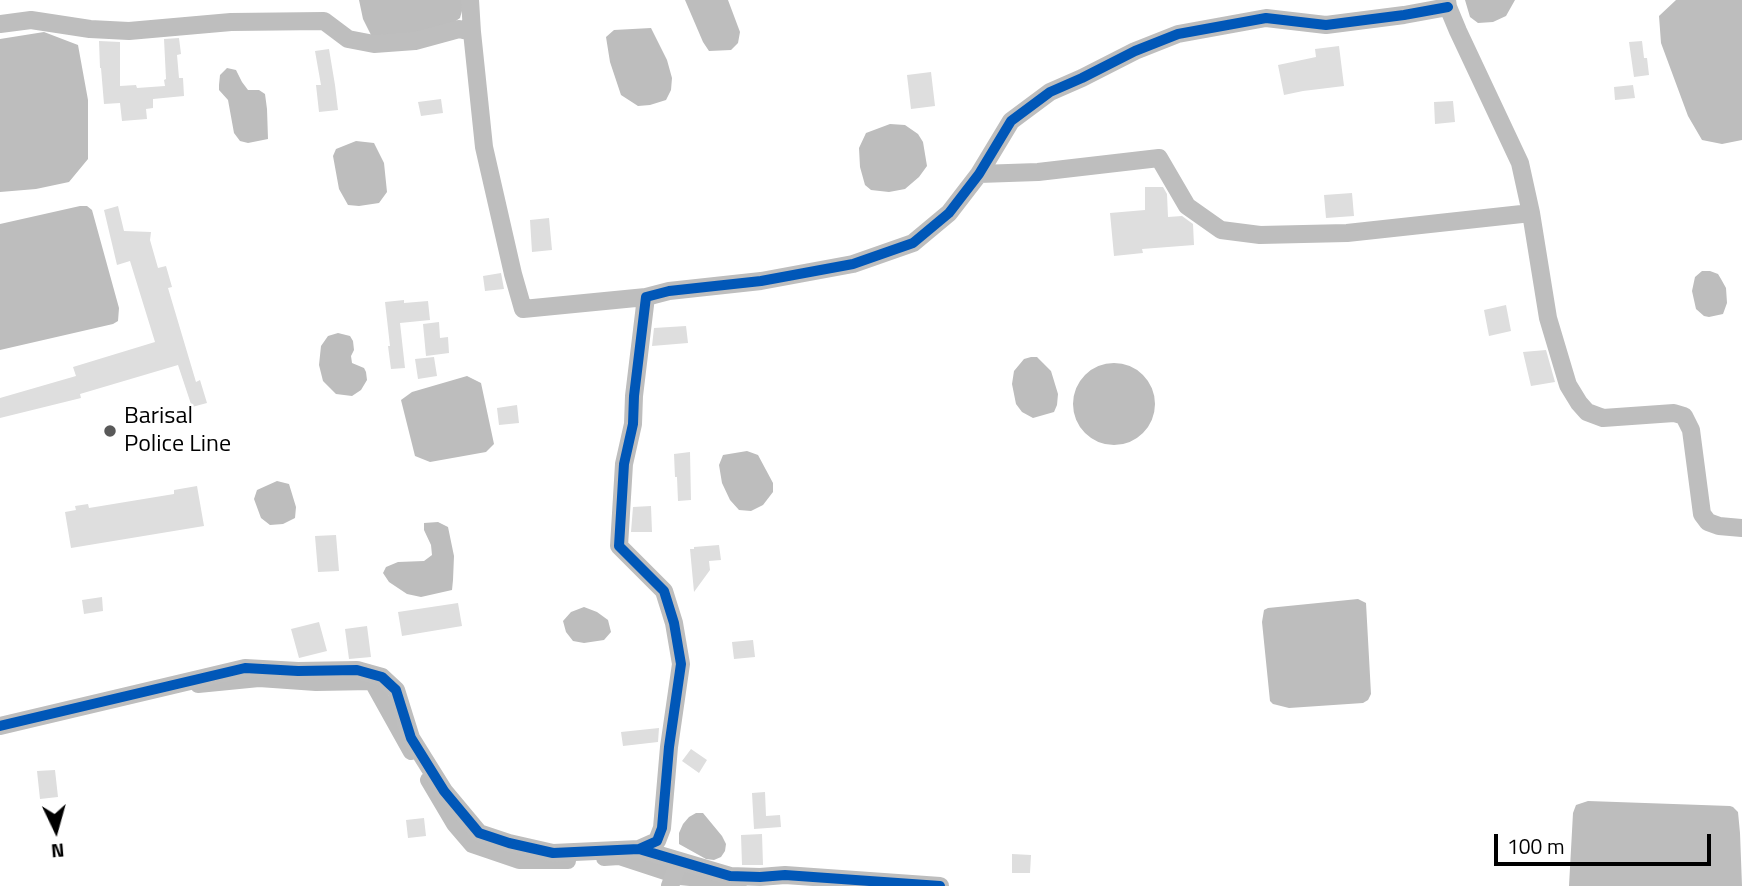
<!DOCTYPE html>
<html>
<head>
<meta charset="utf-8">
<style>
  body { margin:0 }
  #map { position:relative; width:1742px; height:886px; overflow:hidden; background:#fff; font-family:"Titillium Web",sans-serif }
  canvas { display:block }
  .north { position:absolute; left:21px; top:795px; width:70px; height:70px; -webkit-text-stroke:5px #fff; paint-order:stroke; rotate:175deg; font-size:19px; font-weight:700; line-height:28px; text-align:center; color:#000 }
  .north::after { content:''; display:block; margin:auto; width:24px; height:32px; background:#000; clip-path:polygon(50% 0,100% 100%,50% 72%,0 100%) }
  .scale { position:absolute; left:1494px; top:834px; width:217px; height:32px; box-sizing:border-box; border:4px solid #000; border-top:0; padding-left:9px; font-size:21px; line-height:24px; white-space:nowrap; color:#000; -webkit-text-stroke:5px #fff; paint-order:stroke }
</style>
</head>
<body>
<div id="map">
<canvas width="1742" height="886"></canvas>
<div class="north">N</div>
<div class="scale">100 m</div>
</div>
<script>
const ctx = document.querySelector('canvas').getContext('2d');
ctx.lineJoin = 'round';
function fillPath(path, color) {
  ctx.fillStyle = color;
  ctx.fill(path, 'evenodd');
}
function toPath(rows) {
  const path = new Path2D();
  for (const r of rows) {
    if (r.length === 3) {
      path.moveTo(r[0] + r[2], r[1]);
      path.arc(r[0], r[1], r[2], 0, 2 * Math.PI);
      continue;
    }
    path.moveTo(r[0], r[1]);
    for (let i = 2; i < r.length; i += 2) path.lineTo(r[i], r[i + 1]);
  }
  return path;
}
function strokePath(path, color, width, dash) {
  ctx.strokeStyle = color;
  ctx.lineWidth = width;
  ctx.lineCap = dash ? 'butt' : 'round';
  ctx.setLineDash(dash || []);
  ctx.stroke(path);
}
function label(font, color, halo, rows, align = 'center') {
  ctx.font = font + ' "Titillium Web",sans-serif';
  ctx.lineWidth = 5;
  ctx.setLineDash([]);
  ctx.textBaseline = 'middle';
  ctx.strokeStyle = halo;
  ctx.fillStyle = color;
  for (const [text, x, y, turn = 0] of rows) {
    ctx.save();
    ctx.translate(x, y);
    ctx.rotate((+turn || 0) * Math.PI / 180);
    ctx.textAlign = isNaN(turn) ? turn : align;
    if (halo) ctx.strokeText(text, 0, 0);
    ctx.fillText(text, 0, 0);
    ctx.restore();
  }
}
fillPath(toPath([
  [359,0,465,0,460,18,450,25,408,38,372,37,363,19],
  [685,0,728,0,740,32,738,43,731,50,709,51,703,42],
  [1465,0,1515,0,1506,16,1493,22,1478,23,1470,17],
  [1676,0,1742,0,1742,140,1722,144,1702,140,1688,116,1661,43,1659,16],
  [651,28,667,60,672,78,671,90,666,100,650,105,638,106,621,95,610,62,606,37,614,30],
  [44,32,78,45,88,100,88,159,69,182,36,189,0,192,0,39],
  [227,68,236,70,242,82,248,90,259,90,265,94,267,109,268,139,248,143,240,141,234,133,228,100,219,90,219,85,220,75],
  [890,124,905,125,918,134,923,142,927,166,919,177,905,189,889,192,871,190,865,185,860,167,859,148,866,133],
  [356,141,374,143,384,163,387,192,379,203,359,206,348,205,339,189,333,156,336,149],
  [80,206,87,206,92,210,119,308,118,321,113,324,0,350,0,224],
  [1702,271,1710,271,1718,274,1721,279,1726,288,1727,303,1723,314,1709,317,1704,316,1696,309,1692,291,1695,277],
  [338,333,350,336,353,341,354,350,351,356,352,363,364,368,366,372,367,380,361,390,352,396,336,394,323,381,319,365,321,346,328,336],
  [1031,357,1037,357,1051,371,1058,394,1057,405,1054,412,1033,418,1022,412,1016,404,1012,384,1014,371,1024,359],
  [1114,404,41],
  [467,376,481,383,494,444,486,452,430,462,415,456,401,400,412,392],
  [747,451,758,455,773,483,773,492,763,505,751,511,739,510,730,500,722,483,719,465,723,455],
  [277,481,289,484,296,507,295,518,283,524,270,525,261,518,254,499,257,490],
  [438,522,448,527,454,556,453,580,452,590,421,597,407,594,389,582,383,573,386,567,398,562,424,561,432,555,431,545,424,530,424,523],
  [1358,599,1366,603,1371,694,1368,700,1363,703,1289,708,1273,704,1270,701,1262,622,1264,610,1268,608],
  [584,607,597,612,608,620,611,632,604,640,584,643,573,641,566,632,563,621,571,612],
  [1588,801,1730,806,1733,807,1738,812,1740,833,1742,886,1569,886,1573,813,1576,805],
  [696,813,703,813,722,836,726,844,725,851,721,857,714,860,706,859,679,844,679,833,683,824,689,817]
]), '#bdbdbd');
strokePath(toPath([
  [198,685,259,679,316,683,372,682,411,752],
  [428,780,454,824,472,845,519,861,568,861],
  [604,858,619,857,680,877,739,883]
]), '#bdbdbd', 16);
fillPath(toPath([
  [179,38,181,54,177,55,179,78,183,78,184,96,153,99,153,108,146,109,147,119,122,121,120,103,104,104,101,68,100,68,99,41,120,42,120,86,136,85,137,88,165,86,164,80,166,79,164,39],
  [1642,41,1644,58,1647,58,1649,75,1634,77,1629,42],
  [1339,46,1344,86,1303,91,1284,95,1278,65,1316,57,1315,49],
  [329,49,335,85,338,110,319,112,316,85,321,85,315,51],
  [931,72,935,106,911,109,907,75],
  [1633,85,1635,98,1615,100,1614,87],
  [441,99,443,113,421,116,418,102],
  [1453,101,1455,122,1435,124,1434,102],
  [1145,187,1163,187,1167,194,1168,217,1182,216,1193,224,1194,245,1142,249,1143,253,1114,256,1110,213,1145,210],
  [1352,193,1354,216,1326,218,1324,195],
  [118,206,124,231,151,232,150,240,158,268,166,266,172,287,168,288,196,382,200,380,207,403,192,407,178,365,80,394,81,398,0,418,0,398,76,376,73,367,155,342,130,261,117,265,104,210],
  [549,218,552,250,532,252,530,220],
  [501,273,504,289,485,291,483,276],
  [404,300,404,303,428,301,430,320,400,323,405,368,391,369,388,346,390,346,385,302],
  [1506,305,1511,331,1489,336,1484,310],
  [439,322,440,338,448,337,449,353,426,356,423,324],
  [686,326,688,343,652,346,654,328],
  [1546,350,1555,382,1531,386,1523,352],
  [434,357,437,376,418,379,415,359],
  [517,405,519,423,499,425,497,408],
  [690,452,691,500,678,501,677,477,675,477,674,454],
  [197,486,204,526,71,548,65,512,76,510,75,506,88,504,89,508,174,494,174,490],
  [651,506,652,532,631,532,633,507],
  [336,535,339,571,318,572,315,536],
  [719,545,721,560,709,561,710,570,694,592,690,549,694,549,694,547],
  [102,597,103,611,84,614,82,600],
  [458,603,462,626,402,636,398,612],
  [319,622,327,651,299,658,291,629],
  [367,626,371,657,349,659,345,629],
  [753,640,755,657,734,659,732,642],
  [659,728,658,742,623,746,621,732],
  [691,749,707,760,699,773,682,761],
  [55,770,58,797,40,799,37,771],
  [765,792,766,816,780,815,781,827,754,829,752,793],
  [424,818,426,836,408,838,406,820],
  [762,834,763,865,742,865,741,835],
  [1012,854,1031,855,1030,873,1012,873]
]), '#dedede');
strokePath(toPath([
  [470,0,472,32],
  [1447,0,1448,7,1458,31,1520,163,1531,213,1548,318,1568,385,1579,403,1587,412,1603,418,1674,413,1684,416,1691,430,1702,514,1708,522,1719,526,1742,528],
  [0,24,31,20,90,29,129,31,231,22,324,21,348,39,374,44,415,41,459,29,472,32,484,147,513,274,523,309,646,297],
  [979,174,1038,172,1159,158,1187,206,1221,230,1260,235,1347,233,1531,213],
  [0,726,245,668,298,671,357,670,382,677,396,690,411,738,444,791,479,833,509,843,553,853,639,849,730,876,760,877,785,875,940,886],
  [639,849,657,841,662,828,669,747,681,664,674,623,664,591,619,546,624,464,633,424,634,396,646,297,669,291,761,281,853,264,913,243,949,213,979,174,1011,121,1050,92,1082,78,1135,51,1178,34,1266,18,1326,25,1404,15,1448,7],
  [670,886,679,862]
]), '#bebebe', 18);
strokePath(toPath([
  [0,726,245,668,298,671,357,670,382,677,396,690,411,738,444,791,479,833,509,843,553,853,639,849,730,876,760,877,785,875,940,886],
  [639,849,657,841,662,828,669,747,681,664,674,623,664,591,619,546,624,464,633,424,634,396,646,297,669,291,761,281,853,264,913,243,949,213,979,174,1011,121,1050,92,1082,78,1135,51,1178,34,1266,18,1326,25,1404,15,1448,7]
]), '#0057b8', 10);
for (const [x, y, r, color] of [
  [110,431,7,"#595959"]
]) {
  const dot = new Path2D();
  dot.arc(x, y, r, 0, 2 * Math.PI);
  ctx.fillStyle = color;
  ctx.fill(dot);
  strokePath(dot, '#fff', 2.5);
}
label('24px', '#000', '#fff', [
  ["Barisal",124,417],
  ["Police Line",124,445]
], 'left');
</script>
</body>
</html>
